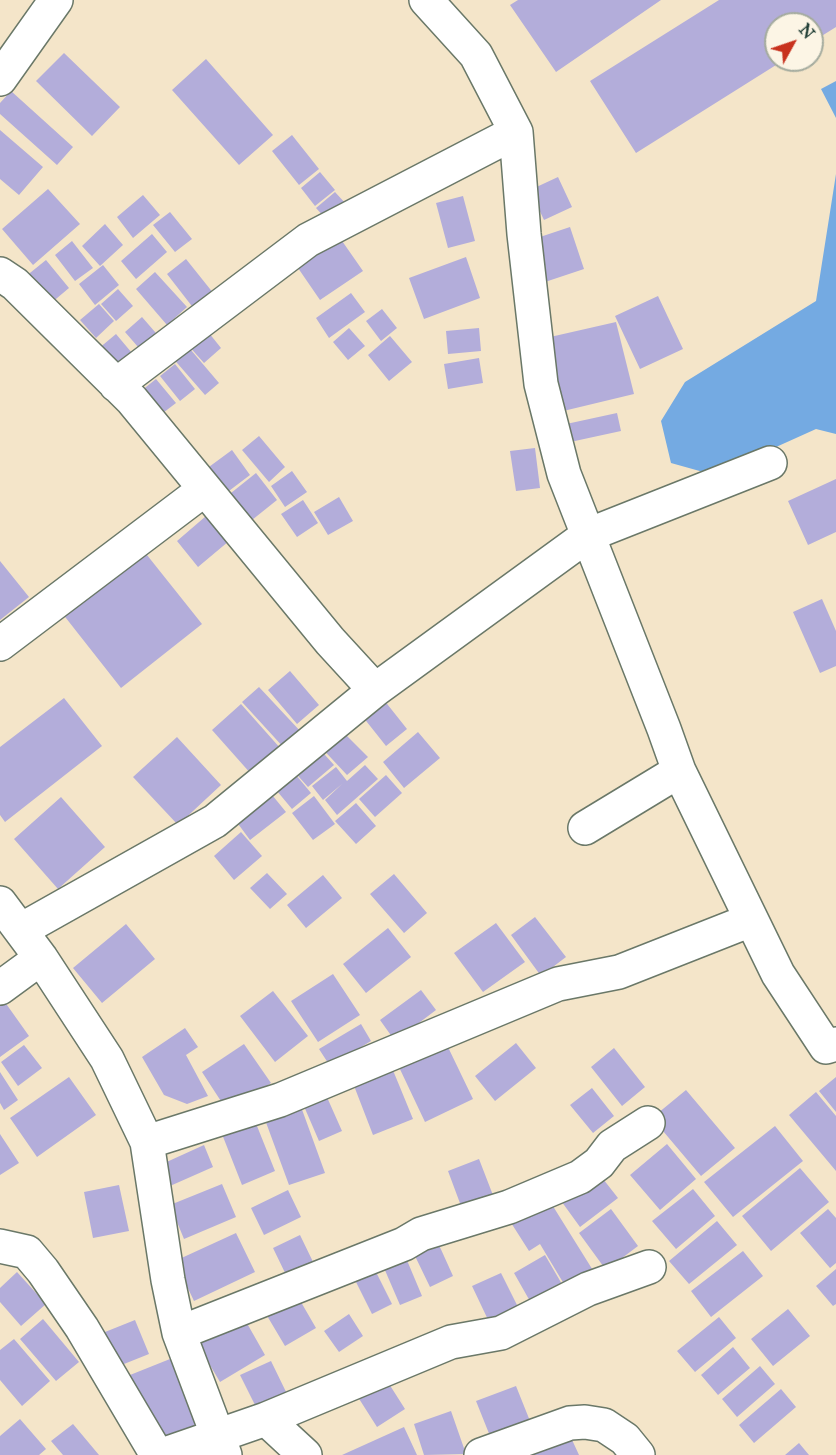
<!DOCTYPE html>
<html>
<head>
<meta charset="utf-8">
<style>
  body { margin:0 }
  #map { position:relative; width:836px; height:1455px; overflow:hidden; background:#f4e5c9; font-family:"IM FELL Great Primer",serif }
  canvas { display:block }
  .north { position:absolute; left:764px; top:12px; width:60px; height:60px; box-sizing:border-box; background:#fcf5e5; border:2px solid #a4ab9e; border-radius:50%; rotate:50deg; font-size:16px; font-weight:700; line-height:24px; text-align:center; color:#1f3d34 }
  .north::after { content:''; display:block; margin:auto; width:21px; height:27px; background:#c8321e; clip-path:polygon(50% 0,100% 100%,50% 72%,0 100%) }
</style>
</head>
<body>
<div id="map">
<canvas width="836" height="1455"></canvas>
<div class="north">N</div>
</div>
<script>
const ctx = document.querySelector('canvas').getContext('2d');
ctx.lineJoin = 'round';
function fillPath(path, color) {
  ctx.fillStyle = color;
  ctx.fill(path, 'evenodd');
}
function toPath(rows) {
  const path = new Path2D();
  for (const r of rows) {
    path.moveTo(r[0], r[1]);
    for (let i = 2; i < r.length; i += 2) path.lineTo(r[i], r[i + 1]);
  }
  return path;
}
function strokePath(path, color, width, dash) {
  ctx.strokeStyle = color;
  ctx.lineWidth = width;
  ctx.lineCap = dash ? 'butt' : 'round';
  ctx.setLineDash(dash || []);
  ctx.stroke(path);
}
fillPath(toPath([
  [836,81,836,118,821,89],
  [836,174,836,434,816,429,714,475,671,463,661,421,685,382,816,301]
]), '#74aae2');
fillPath(toPath([
  [518,0,661,0,556,72,510,5],
  [719,0,836,0,836,27,812,42,812,24,776,24,776,60,784,60,636,153,590,81],
  [64,53,120,107,92,136,36,81],
  [206,59,273,135,239,165,172,90],
  [11,91,73,147,57,165,0,114,0,103],
  [0,130,43,167,19,195,0,179],
  [292,135,319,169,299,185,272,151],
  [320,172,335,190,315,206,301,188],
  [558,177,572,207,544,220,530,190],
  [48,189,80,224,33,265,2,229],
  [335,192,346,204,327,220,316,208],
  [143,195,160,215,133,238,117,217],
  [463,196,475,241,448,248,436,203],
  [170,212,192,239,175,252,153,225],
  [105,224,123,245,100,266,82,246],
  [570,227,584,269,542,283,528,241],
  [152,234,167,252,136,279,121,261],
  [340,238,363,271,320,300,298,268],
  [72,241,93,268,75,281,55,255],
  [466,257,480,298,424,319,409,278],
  [186,259,218,299,198,314,167,274],
  [46,260,69,288,44,309,20,281],
  [103,265,119,285,95,305,79,284],
  [155,272,187,307,167,325,136,289],
  [118,289,133,306,116,321,101,304],
  [351,293,365,312,329,338,316,318],
  [658,296,683,349,640,369,615,316],
  [99,304,114,321,96,338,80,320],
  [382,309,397,328,381,341,366,321],
  [142,317,162,340,145,355,125,332],
  [616,322,634,394,555,413,537,340],
  [205,328,221,348,204,363,187,344],
  [349,328,365,346,348,360,333,342],
  [479,328,481,351,448,354,446,331],
  [116,334,137,359,119,374,98,349],
  [390,336,412,362,389,381,368,355],
  [185,343,219,383,205,395,171,356],
  [479,358,483,383,448,389,444,364],
  [175,364,195,389,180,401,160,376],
  [156,379,176,403,155,419,136,395],
  [617,413,621,431,561,444,557,426],
  [259,436,285,467,269,482,242,450],
  [535,448,540,488,516,491,510,451],
  [232,450,250,475,217,500,198,475],
  [292,471,307,492,285,507,271,486],
  [256,473,277,500,252,520,231,493],
  [836,479,836,532,808,545,788,501],
  [339,497,353,521,328,535,314,512],
  [303,500,318,523,297,537,281,514],
  [213,510,235,536,198,567,177,541],
  [143,550,202,624,121,688,62,613],
  [0,561,29,597,0,620],
  [822,599,836,631,836,666,820,673,793,612],
  [290,671,319,705,297,724,268,690],
  [259,687,302,733,285,749,242,702],
  [380,695,407,729,386,746,359,712],
  [64,698,102,746,5,822,0,815,0,747],
  [241,704,281,749,252,775,212,730],
  [336,725,368,757,347,775,317,743],
  [418,732,440,758,404,788,383,762],
  [177,737,221,785,178,825,133,777],
  [317,746,334,765,308,787,291,768],
  [365,765,378,779,337,815,325,800,342,784,323,800,312,786,336,767,347,781],
  [296,775,311,793,292,809,277,791],
  [386,775,402,793,375,817,359,799],
  [268,790,286,812,250,840,233,817],
  [314,796,335,824,313,840,292,813],
  [61,797,105,847,58,889,14,839],
  [356,803,376,826,356,844,335,821],
  [241,832,262,856,234,880,214,856],
  [267,873,287,894,270,909,250,888],
  [394,874,427,913,404,933,370,894],
  [323,875,342,898,306,928,287,905],
  [535,917,566,957,541,976,511,935],
  [496,923,525,962,483,992,454,953],
  [126,924,155,959,102,1003,73,968],
  [388,928,411,957,366,993,343,964],
  [333,974,360,1015,318,1042,291,1001],
  [421,990,436,1010,395,1041,380,1020],
  [273,991,308,1036,275,1062,240,1016],
  [2,998,29,1036,0,1057,0,999],
  [361,1024,371,1041,330,1066,319,1049],
  [185,1028,198,1047,186,1055,208,1096,187,1104,164,1095,142,1057],
  [446,1043,473,1099,425,1122,398,1065],
  [516,1043,536,1068,495,1101,475,1076],
  [244,1044,271,1083,228,1112,202,1072],
  [24,1045,42,1068,18,1086,1,1062],
  [614,1048,645,1087,622,1106,591,1067],
  [390,1063,413,1119,373,1135,351,1078],
  [0,1072,18,1100,4,1110,0,1103],
  [69,1077,96,1115,37,1157,10,1118],
  [836,1077,836,1112,819,1091],
  [592,1088,614,1116,593,1133,570,1105],
  [686,1090,735,1148,701,1176,652,1118],
  [816,1092,836,1116,836,1171,789,1115],
  [326,1095,342,1131,319,1141,303,1104],
  [300,1104,325,1173,289,1185,264,1117],
  [253,1116,275,1171,242,1185,220,1129],
  [775,1126,803,1161,733,1217,704,1182],
  [0,1134,19,1163,0,1175],
  [667,1144,696,1179,660,1210,630,1175],
  [204,1145,213,1167,170,1186,160,1165],
  [479,1159,496,1203,464,1214,448,1171],
  [800,1168,829,1202,771,1251,742,1216],
  [596,1170,618,1198,580,1227,559,1198],
  [222,1184,236,1217,184,1239,170,1205],
  [119,1185,129,1231,93,1238,84,1192],
  [693,1189,715,1216,676,1249,652,1221],
  [288,1190,301,1217,264,1235,251,1208],
  [546,1195,594,1272,567,1289,540,1244,529,1251,508,1218],
  [611,1209,638,1246,606,1270,579,1233],
  [828,1209,836,1218,836,1263,830,1268,800,1233],
  [717,1221,737,1245,689,1284,669,1261],
  [236,1233,255,1272,194,1301,175,1261],
  [300,1235,316,1268,289,1281,273,1248],
  [439,1245,453,1276,430,1287,415,1256],
  [743,1251,763,1276,711,1317,691,1291],
  [545,1255,566,1291,535,1310,514,1273],
  [406,1258,422,1296,400,1305,384,1268],
  [374,1268,392,1304,372,1314,354,1278],
  [836,1269,836,1304,833,1306,816,1286],
  [17,1272,46,1304,21,1326,0,1302,0,1288],
  [501,1273,521,1313,491,1326,472,1286],
  [294,1290,316,1328,285,1346,263,1309],
  [788,1309,810,1336,773,1366,751,1339],
  [240,1311,265,1355,220,1382,194,1338],
  [349,1314,363,1336,339,1352,324,1331],
  [719,1317,736,1338,695,1372,677,1351],
  [43,1319,79,1362,56,1381,20,1339],
  [135,1320,149,1354,114,1368,100,1334],
  [14,1339,50,1381,22,1406,0,1380,0,1350],
  [733,1347,750,1368,718,1395,701,1375],
  [180,1355,206,1434,162,1449,125,1377],
  [271,1361,289,1398,259,1413,240,1375],
  [760,1366,775,1384,737,1417,722,1399],
  [384,1376,405,1409,377,1427,356,1394],
  [516,1386,532,1426,492,1441,476,1401],
  [781,1389,796,1407,754,1443,739,1425],
  [451,1411,466,1454,424,1455,414,1424],
  [20,1419,46,1449,39,1455,0,1455,0,1436],
  [73,1424,99,1455,63,1455,51,1441],
  [404,1427,417,1455,342,1455],
  [568,1431,579,1455,513,1455],
  [799,1443,809,1455,785,1455]
]), '#b3adda');
const minor = toPath([
  [426,0,476,55,516,132,524,234,541,384,564,474,664,729,679,771,778,974,826,1047,836,1044],
  [0,79,56,0],
  [0,274,15,284,132,400,330,641,375,690],
  [116,385,308,240,516,132],
  [0,644,205,489],
  [585,828,679,771],
  [0,903,41,958,107,1059,147,1142,168,1280,179,1333,225,1455],
  [21,930,215,821,375,690,588,535,770,463],
  [0,988,41,958],
  [147,1142,280,1100,558,984,619,972,751,920],
  [0,1246,27,1252,43,1271,82,1328,157,1455],
  [179,1333,404,1244,421,1234,509,1207,580,1177,599,1163,612,1146,648,1123],
  [266,1419,451,1342,501,1333,588,1289,649,1267],
  [162,1455,266,1419,305,1455],
  [481,1455,570,1423,585,1422,604,1425,625,1439,638,1455]
]);
strokePath(minor, '#6a7868', 36);
strokePath(minor, '#fff', 33);
</script>
</body>
</html>
